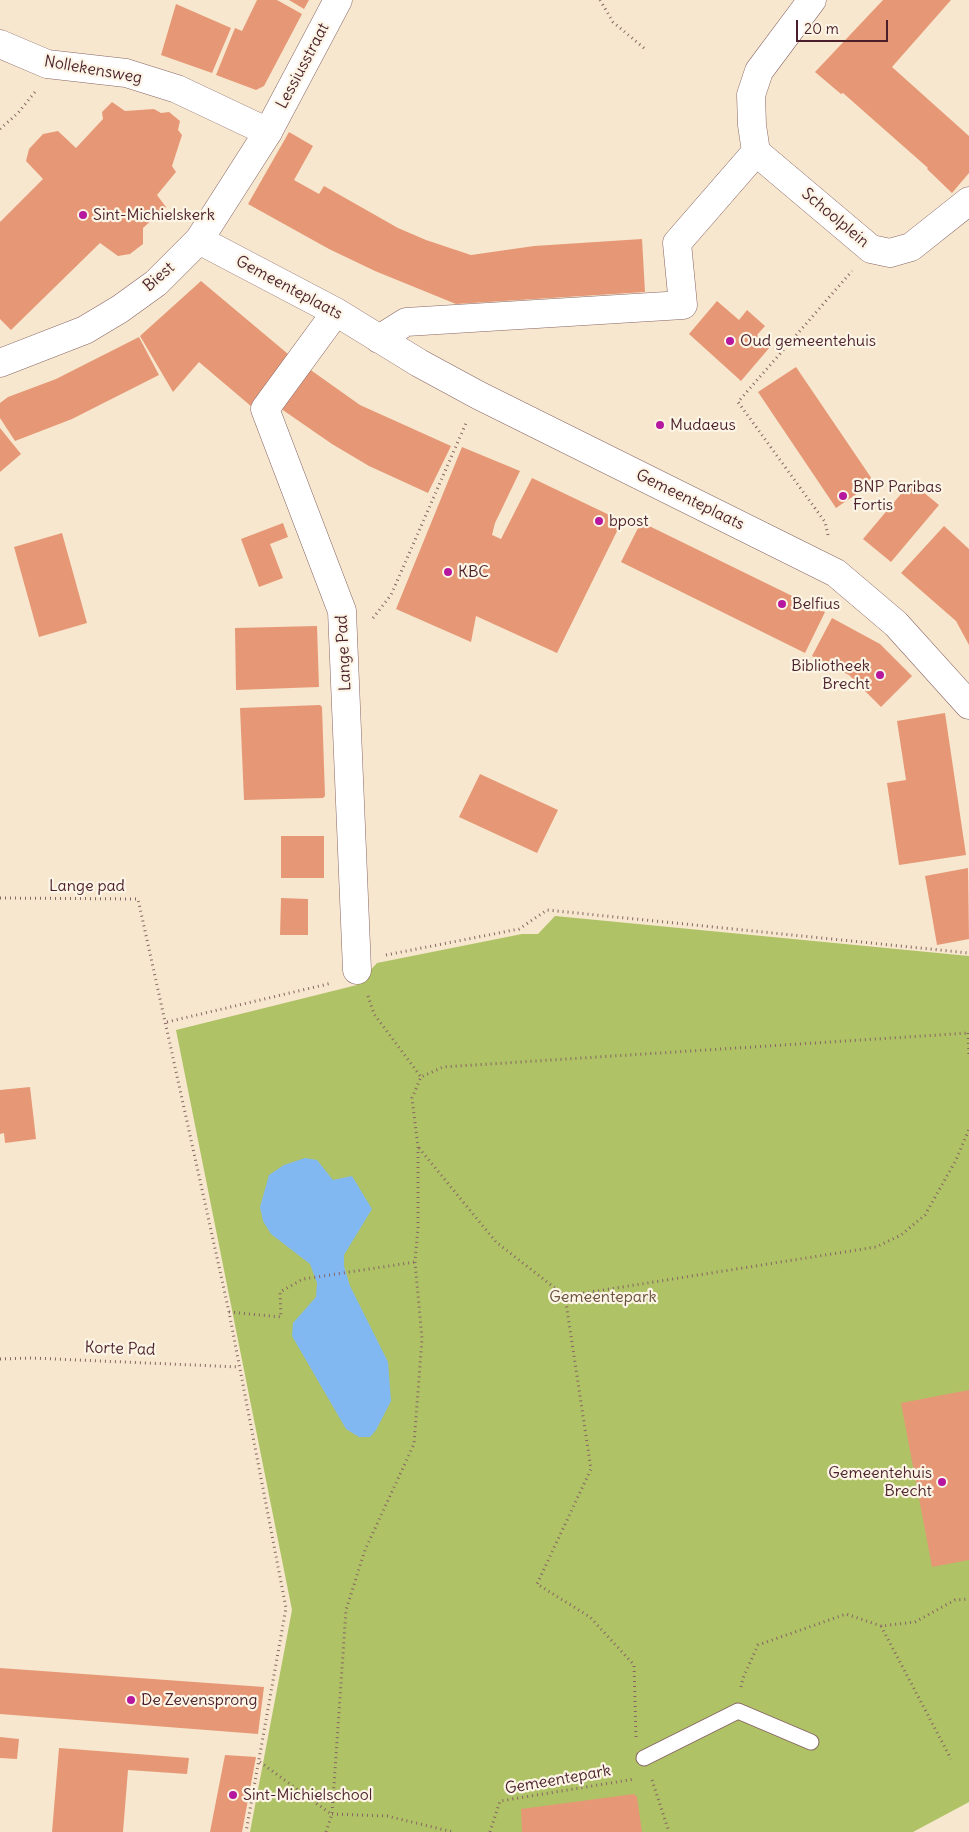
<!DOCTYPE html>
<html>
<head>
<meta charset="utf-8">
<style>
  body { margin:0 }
  #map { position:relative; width:969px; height:1832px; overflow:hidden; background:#f7e7ce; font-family:Delius,sans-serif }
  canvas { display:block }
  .scale { position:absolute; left:796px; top:20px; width:92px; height:22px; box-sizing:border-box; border:2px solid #4a1f2b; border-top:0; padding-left:6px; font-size:15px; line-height:18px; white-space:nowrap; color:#4a1f2b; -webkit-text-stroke:4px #fcf5e5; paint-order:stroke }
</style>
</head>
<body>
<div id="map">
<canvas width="969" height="1832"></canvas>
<div class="scale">20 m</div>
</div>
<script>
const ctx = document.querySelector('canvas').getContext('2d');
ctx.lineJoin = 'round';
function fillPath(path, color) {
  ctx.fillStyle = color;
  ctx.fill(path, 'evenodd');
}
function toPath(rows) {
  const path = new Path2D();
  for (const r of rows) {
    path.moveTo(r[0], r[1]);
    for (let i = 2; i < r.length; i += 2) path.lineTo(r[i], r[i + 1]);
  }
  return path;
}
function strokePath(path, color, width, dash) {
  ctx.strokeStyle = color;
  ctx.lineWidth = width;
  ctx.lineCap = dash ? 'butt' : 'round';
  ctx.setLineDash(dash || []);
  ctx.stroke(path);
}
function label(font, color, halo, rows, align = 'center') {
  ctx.font = font + ' Delius,sans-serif';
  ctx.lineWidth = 4.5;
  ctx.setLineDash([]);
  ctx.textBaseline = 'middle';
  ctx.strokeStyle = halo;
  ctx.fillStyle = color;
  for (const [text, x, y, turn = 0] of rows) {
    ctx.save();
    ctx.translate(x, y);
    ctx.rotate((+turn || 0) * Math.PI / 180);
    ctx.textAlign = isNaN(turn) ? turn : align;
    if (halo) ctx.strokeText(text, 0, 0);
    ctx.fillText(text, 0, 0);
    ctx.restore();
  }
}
fillPath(toPath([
  [555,916,969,956,969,1802,913,1832,250,1832,292,1610,176,1030,357,985,377,963,522,934,538,934]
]), '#afc266');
fillPath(toPath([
  [305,1158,317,1160,333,1180,352,1176,372,1209,344,1255,344,1266,350,1286,388,1362,391,1401,376,1430,370,1437,359,1437,346,1429,292,1336,293,1323,316,1297,317,1283,310,1264,271,1234,263,1221,260,1207,269,1175,284,1165]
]), '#82b8f1');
fillPath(toPath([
  [257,0,277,0,302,14,264,86,256,90,216,75,235,28,242,31],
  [289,0,309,0,304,9],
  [883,0,951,0,892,67,969,136,969,173,952,193,927,169,928,168,843,93,841,94,815,72],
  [176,4,231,28,212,73,161,55],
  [112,102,125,111,154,109,161,113,169,112,180,121,178,130,182,135,172,166,176,172,157,195,166,207,143,228,143,244,130,254,118,256,100,243,11,330,0,319,0,222,43,179,26,161,29,149,43,134,58,131,76,148,103,119,102,112],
  [289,132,313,146,294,180,319,194,324,186,398,228,426,240,471,255,534,246,642,239,645,292,456,304,375,271,329,249,248,204],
  [201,281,294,359,252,407,199,362,173,392,140,336],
  [717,301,739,320,747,310,765,326,757,335,770,347,741,381,689,334],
  [139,337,159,375,72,419,15,441,0,418,0,403,8,397,56,379],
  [305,366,360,405,451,446,428,493,369,466,332,444,277,406],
  [796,367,874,482,836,508,758,392],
  [0,428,21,454,0,472],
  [462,447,520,471,495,523,492,535,501,539,532,478,622,521,557,653,476,616,471,642,396,609],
  [911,482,939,505,891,562,863,539],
  [641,522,825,612,805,653,621,562],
  [283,523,288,537,270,544,283,578,259,587,241,539],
  [944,526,969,549,969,645,956,621,901,573],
  [62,533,87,623,39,637,14,547],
  [832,618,880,644,912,676,881,707,849,675,812,656],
  [317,626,319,687,236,690,235,628],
  [320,705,322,707,325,796,323,798,244,800,240,708],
  [945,713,966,855,899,865,887,783,906,780,897,721],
  [480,774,558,810,537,853,459,817],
  [281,836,324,836,324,878,281,878],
  [968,868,969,939,937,945,925,876],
  [281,898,308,899,308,935,280,935],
  [30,1087,36,1139,5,1143,4,1133,0,1134,0,1090],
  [969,1390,969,1560,932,1567,901,1403],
  [0,1668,264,1687,258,1734,0,1714],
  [0,1737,19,1739,17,1759,0,1758],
  [59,1748,189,1758,187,1774,128,1770,123,1832,52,1832],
  [225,1755,256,1757,242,1832,210,1832],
  [634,1794,637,1797,642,1832,522,1832,521,1809]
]), '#e69876');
const service = toPath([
  [644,1758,738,1711,811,1742]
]);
const minor = toPath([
  [812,0,759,71,751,95,752,125,756,152,871,249,890,253,911,247,969,201],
  [0,44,47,64,126,73,177,89,268,132],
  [199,240,336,312,419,363,478,395,836,573,896,624,969,705],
  [336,312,265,409,342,611,357,970],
  [379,339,406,322,683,305,677,243,756,152]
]);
const secondary = toPath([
  [0,363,85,330,120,309,156,283,199,240,268,132,338,0]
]);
strokePath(service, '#876564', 17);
strokePath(minor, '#876564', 29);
strokePath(secondary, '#876564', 29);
strokePath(toPath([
  [600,0,613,22,645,49],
  [0,129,18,113,35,92],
  [828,535,825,522,738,402,852,271],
  [373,618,391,595,467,421],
  [0,898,138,899,229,1312,286,1608,246,1832],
  [386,955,519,929,547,910,969,953],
  [368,996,374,1014,421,1077],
  [167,1022,332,983],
  [968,1033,969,1054],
  [419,1148,496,1242,565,1296],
  [229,1312,281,1317,280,1292,303,1279,415,1262],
  [0,1359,32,1358,239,1367],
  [881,1626,951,1759],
  [741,1687,743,1678,758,1645,846,1614,881,1626,915,1622,955,1600,969,1599],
  [636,1737,634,1665,590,1617,537,1584,591,1469,565,1296,876,1247,901,1235,925,1215,956,1160,969,1129],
  [260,1762,331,1814],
  [652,1780,669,1832],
  [332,1814,387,1816,453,1832],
  [326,1832,332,1814,346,1610,365,1550,414,1444,422,1339,415,1262,418,1228,418,1147,412,1098,421,1077,443,1067,969,1033],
  [490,1832,500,1801,635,1779]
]), '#876564', 3, [1, 4]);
strokePath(service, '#fff', 15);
strokePath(minor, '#fff', 28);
strokePath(secondary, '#fff', 28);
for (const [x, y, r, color] of [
  [83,215,5,"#b5179e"],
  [730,341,5,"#b5179e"],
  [660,425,5,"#b5179e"],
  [843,496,5,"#b5179e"],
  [599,521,5,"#b5179e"],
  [448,572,5,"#b5179e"],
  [782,604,5,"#b5179e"],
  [880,675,5,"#b5179e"],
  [942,1482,5,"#b5179e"],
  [131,1700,5,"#b5179e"],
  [233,1795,5,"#b5179e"]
]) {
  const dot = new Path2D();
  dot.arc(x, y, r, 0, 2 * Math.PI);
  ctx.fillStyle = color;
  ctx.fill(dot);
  strokePath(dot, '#fcf5e5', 2);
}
label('16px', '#4a1f2b', '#fcf5e5', [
  ["Lessiusstraat",303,66,-62],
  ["Nollekensweg",93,70,10],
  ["Schoolplein",835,218,40],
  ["Biest",159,277,-41],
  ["Gemeenteplaats",289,288,28],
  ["Gemeenteplaats",690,500,26],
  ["Lange Pad",344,653,-93],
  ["Lange pad",87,886],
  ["Korte Pad",120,1349,2],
  ["Gemeentepark",558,1780,-10]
]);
label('16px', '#4a1f2b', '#fcf5e5', [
  ["Sint-Michielskerk",93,215],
  ["Oud gemeentehuis",740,341],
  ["Mudaeus",670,425],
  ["BNP Paribas",853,487],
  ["Fortis",853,505],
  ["bpost",609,521],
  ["KBC",458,572],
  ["Belfius",792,604],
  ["Bibliotheek",870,666,"right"],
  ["Brecht",870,684,"right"],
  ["Gemeentehuis",932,1473,"right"],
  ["Brecht",932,1491,"right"],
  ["De Zevensprong",141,1700],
  ["Sint-Michielschool",243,1795]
], 'left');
label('16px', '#68503d', '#fcf5e5', [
  ["Gemeentepark",603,1297]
]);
</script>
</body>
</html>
